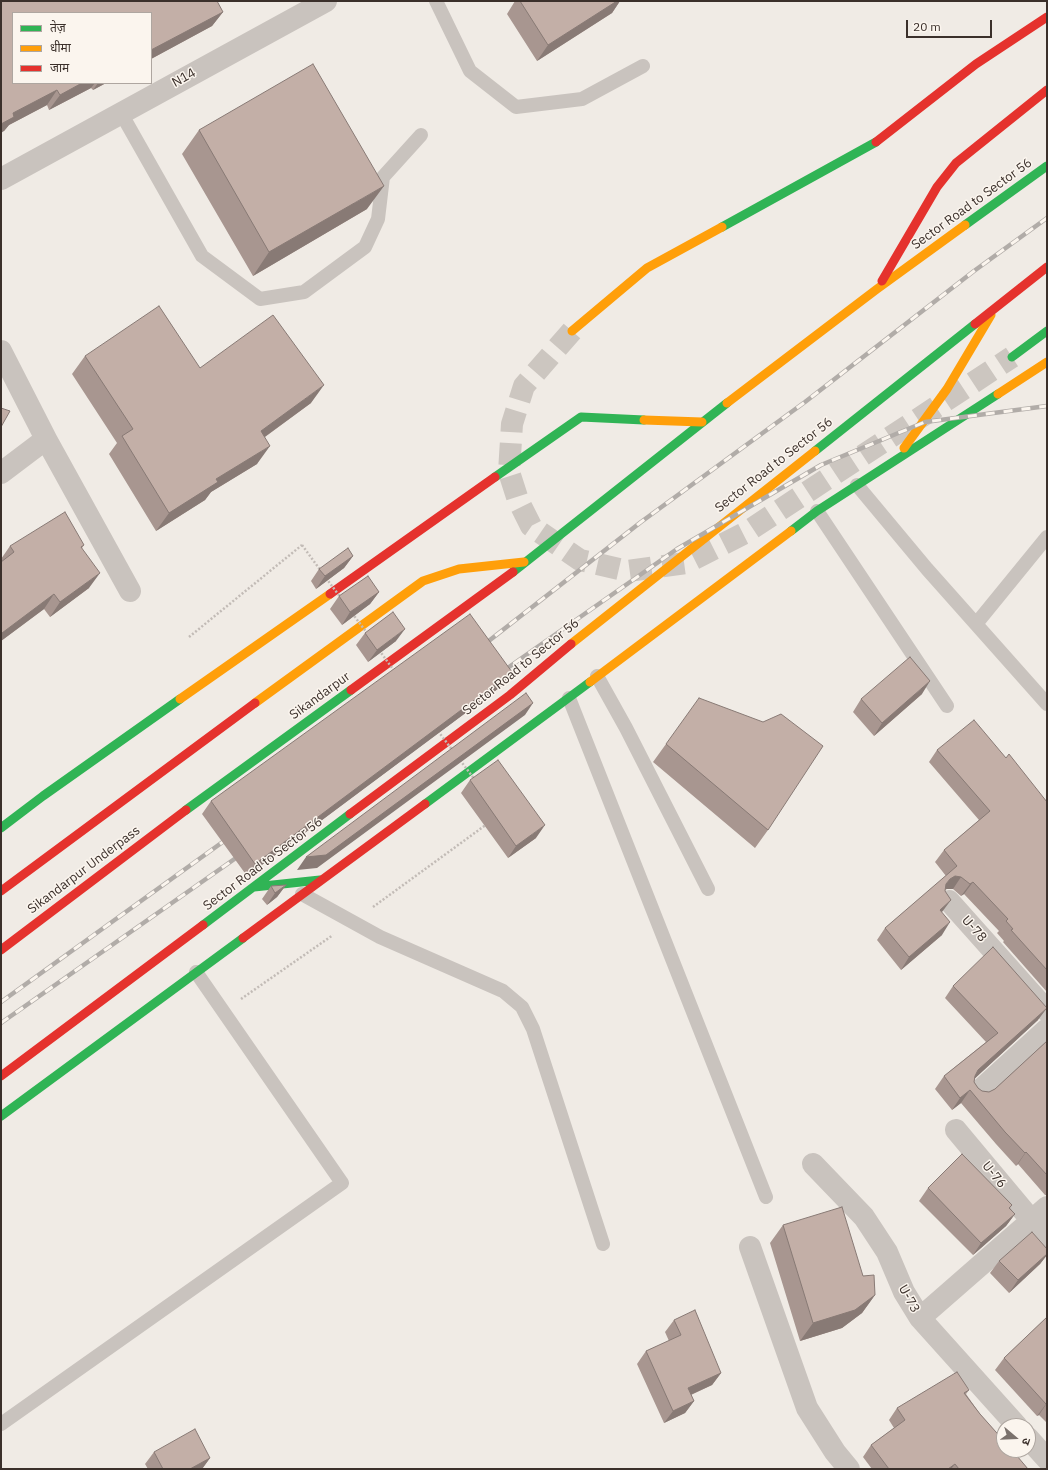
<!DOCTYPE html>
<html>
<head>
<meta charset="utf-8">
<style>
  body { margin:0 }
  #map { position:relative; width:1048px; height:1470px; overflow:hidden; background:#f0ebe5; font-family:"IBM Plex Sans","Noto Sans Devanagari",sans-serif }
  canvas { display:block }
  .frame { position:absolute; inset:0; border:2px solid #3b302b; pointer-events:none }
  .legend { position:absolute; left:12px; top:12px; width:140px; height:72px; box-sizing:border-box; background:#fbf5ee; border:1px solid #aea6a0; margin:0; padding:5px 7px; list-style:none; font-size:12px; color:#3b302b }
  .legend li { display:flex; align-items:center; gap:8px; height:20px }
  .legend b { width:20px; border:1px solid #aea6a0 }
  .north { position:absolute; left:996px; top:1418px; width:40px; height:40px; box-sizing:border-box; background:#fbf5ee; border:1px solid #aea6a0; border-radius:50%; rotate:109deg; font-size:11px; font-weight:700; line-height:16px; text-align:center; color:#3b302b }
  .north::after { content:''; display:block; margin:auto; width:14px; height:18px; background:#7a716c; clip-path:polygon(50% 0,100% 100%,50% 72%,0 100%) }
  .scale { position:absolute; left:906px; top:20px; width:86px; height:18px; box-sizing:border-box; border:2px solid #3b302b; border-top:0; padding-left:5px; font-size:12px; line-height:14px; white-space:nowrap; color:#3b302b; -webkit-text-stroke:3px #fbf5ee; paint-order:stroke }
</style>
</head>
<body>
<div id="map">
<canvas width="1048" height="1470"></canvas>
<div class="frame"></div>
<ul class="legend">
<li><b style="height:5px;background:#30b455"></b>तेज़</li>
<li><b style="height:5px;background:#ff9f0a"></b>धीमा</li>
<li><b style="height:5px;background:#e5322d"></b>जाम</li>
</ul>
<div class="north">उ</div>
<div class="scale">20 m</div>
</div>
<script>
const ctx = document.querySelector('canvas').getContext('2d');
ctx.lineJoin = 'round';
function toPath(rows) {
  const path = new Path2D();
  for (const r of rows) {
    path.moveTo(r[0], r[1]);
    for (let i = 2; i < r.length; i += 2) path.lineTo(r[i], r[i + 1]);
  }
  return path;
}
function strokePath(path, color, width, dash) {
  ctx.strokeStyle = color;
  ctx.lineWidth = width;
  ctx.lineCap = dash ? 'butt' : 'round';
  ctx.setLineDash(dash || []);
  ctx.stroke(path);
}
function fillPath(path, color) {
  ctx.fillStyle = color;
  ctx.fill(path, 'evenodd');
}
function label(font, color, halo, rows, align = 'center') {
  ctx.font = font + ' "IBM Plex Sans",sans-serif';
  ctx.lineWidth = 3;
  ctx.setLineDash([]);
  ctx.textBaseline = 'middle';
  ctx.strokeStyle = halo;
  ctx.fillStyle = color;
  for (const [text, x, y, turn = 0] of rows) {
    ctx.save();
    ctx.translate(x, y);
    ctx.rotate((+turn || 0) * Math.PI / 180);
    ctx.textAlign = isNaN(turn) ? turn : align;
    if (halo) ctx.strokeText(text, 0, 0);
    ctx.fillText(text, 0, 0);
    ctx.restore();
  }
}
strokePath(toPath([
  [572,331,524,386,512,424,509,472,518,500,531,526,580,560,628,571,686,563,745,533,1012,357]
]), '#ccc6c0', 22, [22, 11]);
strokePath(toPath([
  [189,637,302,545],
  [373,907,487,824],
  [241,999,333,935]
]), '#c2bbb6', 2.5, [2, 2]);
strokePath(toPath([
  [436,1,470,71,516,107,582,99,643,66],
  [121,113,202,256,260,299,304,292,365,247,378,219,383,177,421,135],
  [857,485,927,569,1047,704],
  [817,511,947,706],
  [976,624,1047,537],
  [597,676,626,728,708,889],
  [569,698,766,1197],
  [302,894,380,937,503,991,522,1007,533,1029,603,1244],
  [1,1424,342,1183,196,972]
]), '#c9c3be', 14);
strokePath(toPath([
  [1,179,326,1],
  [1,351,46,439,1,473],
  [46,439,130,591],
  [949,901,1047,1011],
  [978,1092,1047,1029],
  [956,1130,1047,1239],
  [813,1164,864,1217,887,1252,904,1292,920,1318,1017,1426],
  [750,1247,807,1408,835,1452,849,1469],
  [920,1318,1047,1207],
  [1028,1438,1047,1459]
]), '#c9c3be', 22);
strokePath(toPath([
  [965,225,1047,166],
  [722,227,876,142],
  [1012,357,1047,331],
  [815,451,975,324],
  [495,477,581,417,644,420],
  [791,531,817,511,998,394],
  [513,572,727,403],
  [425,804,590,682],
  [186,810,351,690],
  [1,828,43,796,180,699],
  [254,887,320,880],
  [203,925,350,814],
  [1,1116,243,938]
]), '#30b455', 9);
strokePath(toPath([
  [572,331,647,268,722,227],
  [998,394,1047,362],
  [727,403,877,289,965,225],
  [644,420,702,422],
  [904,448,947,389,991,315],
  [571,644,815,451],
  [590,682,791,531],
  [180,699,330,594],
  [255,703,423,581,459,569,524,562]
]), '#ff9f0a', 9);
strokePath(toPath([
  [876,142,976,64,1047,17],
  [882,281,937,187,956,163,1047,90],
  [975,324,1047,267],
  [330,594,495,477],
  [351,690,513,572],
  [350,814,510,695,571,644],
  [1,891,255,703],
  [243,938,425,804],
  [1,950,186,810],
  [1,1076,203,925]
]), '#e5322d', 9);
const rail = toPath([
  [481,647,641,522,805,402,974,271,1047,218],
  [499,674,677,549,821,465,925,422,1047,406],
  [1,1002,231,836],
  [1,1023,243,853]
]);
strokePath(rail, '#b1aca8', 4.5);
strokePath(rail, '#fbf5ee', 3, [9]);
strokePath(toPath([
  [302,545,321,571],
  [326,578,341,598],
  [352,613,367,633],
  [379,650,395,672],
  [438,731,453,751],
  [460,760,475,780]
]), '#c2bbb6', 2.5, [2, 2]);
fillPath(toPath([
  [1,1,223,12,212,26,151,59,151,13,13,83,106,83,93,90,91,88,49,110,47,105,9,125,4,131],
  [515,1,620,1,612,13,537,61,507,14],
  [199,130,367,209,253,276,182,154],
  [85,356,200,368,311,403,265,437,257,464,211,492,205,500,156,531,109,454,117,443,72,374],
  [84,545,82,548,89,588,50,617,44,609,1,641,1,559,10,546],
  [353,556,344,568,316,589,311,581,319,569],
  [379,592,370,604,342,625,330,609,339,596],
  [365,633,396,641,368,662,356,645],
  [512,672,503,685,247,876,202,814,211,801],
  [922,694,874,736,853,712,861,699],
  [763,722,768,830,755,848,653,762,666,744],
  [937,750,1006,758,1047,802,1047,992,1003,942,1004,941,997,933,999,931,964,894,961,896,953,889,945,889,942,912,942,935,901,970,877,940,885,928,946,876,935,862,944,850,979,820,929,762],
  [470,780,536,838,508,858,461,793],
  [286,885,277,897,267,905,262,899,271,886],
  [953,986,1038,1020,975,1078,974,1082,978,1088,982,1091,989,1092,995,1089,1047,1041,1047,1195,1045,1195,1018,1164,1016,1166,996,1144,961,1103,952,1110,935,1089,944,1076,986,1042,945,998],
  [928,1188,1012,1205,1010,1208,1015,1214,1006,1226,973,1255,919,1201],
  [783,1225,863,1276,875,1295,862,1313,842,1328,800,1341,770,1243],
  [1047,1249,1047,1255,1040,1264,1009,1293,990,1273,999,1261],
  [1047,1317,1047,1423,1039,1415,1037,1416,995,1370,1004,1358],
  [674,1320,721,1373,712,1385,691,1395,694,1401,685,1413,664,1423,637,1364,646,1351,669,1341,665,1332],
  [969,1390,966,1394,980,1414,1028,1469,872,1469,863,1457,871,1445,894,1428,889,1420,897,1408],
  [154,1452,210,1458,202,1469,148,1469,145,1464]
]), '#a89690');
fillPath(toPath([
  [617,1,620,1,612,13,537,61,548,45],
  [223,12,212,26,151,59,151,50],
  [82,83,95,83,91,88,49,110,60,95],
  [98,83,106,83,93,90],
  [57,90,47,105,9,125,4,131,1,133,1,124,13,113],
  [384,186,367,209,253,276,269,252],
  [324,385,311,403,248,449,261,431],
  [270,446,257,464,211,492,205,500,156,531,169,513,216,479],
  [353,556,344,568,316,589,325,576],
  [100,573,89,588,50,617,60,602],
  [379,592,370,604,342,625,350,612],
  [54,594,44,609,1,641,1,634,2,633],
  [405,629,396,641,368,662,377,650],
  [512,672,503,685,247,876,255,864],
  [930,681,922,694,874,736,882,723],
  [533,703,525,715,317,868,297,870,306,857],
  [545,825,536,838,508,858,516,846],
  [955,876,961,877,953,889,947,889,941,891,950,879],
  [973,882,964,894,961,896,970,884],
  [286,885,277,897,267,905,275,893],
  [951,900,942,912,931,922,940,910],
  [950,922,942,935,901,970,909,957],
  [1047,1008,1038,1020,970,1083,978,1070],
  [970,1090,961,1103,952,1110,960,1098],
  [1026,1152,1018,1164,1016,1166,1025,1153],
  [1015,1214,1006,1226,973,1255,981,1243],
  [1047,1254,1047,1255,1040,1264,1009,1293,1018,1280],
  [875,1295,862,1313,842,1328,800,1341,813,1323],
  [721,1373,712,1385,679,1400,688,1388],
  [694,1401,685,1413,664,1423,673,1411],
  [1047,1403,1039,1415,1037,1416,1046,1404],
  [210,1458,202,1469,190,1469],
  [955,1464,951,1469,948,1469]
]), '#887a75');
const building = toPath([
  [1,1,217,1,223,12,151,50,151,13,13,13,13,83,82,83,60,95,57,90,13,113,14,117,1,124,1,1],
  [520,1,617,1,548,45,520,1],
  [313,64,384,186,269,252,199,130,313,64],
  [159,306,200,368,273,315,324,385,261,431,270,446,216,479,218,482,169,513,122,436,133,429,85,356,159,306],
  [1,408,10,411,1,427,1,408],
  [65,512,84,545,81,547,100,573,60,602,54,594,2,633,1,631,1,562,14,552,10,546,65,512],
  [348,548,353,556,325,576,319,569,348,548],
  [368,576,379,592,350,612,339,596,368,576],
  [393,612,405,629,377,650,365,633,393,612],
  [470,614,512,672,255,864,211,801,470,614],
  [910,657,930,681,882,723,861,699,910,657],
  [526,693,533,703,326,855,306,857,526,693],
  [699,698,763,722,781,714,823,746,768,830,666,744,699,698],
  [974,720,1006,758,1009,754,1047,802,1047,970,1011,930,1013,929,1006,921,1008,919,973,882,970,884,961,877,955,876,950,879,946,884,945,891,951,900,940,910,950,922,909,957,885,928,957,866,944,850,990,811,937,750,974,720],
  [498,760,545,825,516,846,470,780,498,760],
  [286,885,275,893,271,886,286,885],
  [993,947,1047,1008,978,1070,975,1076,974,1082,978,1088,982,1091,989,1092,995,1089,1047,1041,1047,1175,1026,1152,1025,1153,1005,1132,970,1090,960,1098,944,1076,998,1033,953,986,993,947],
  [962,1154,1012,1205,1009,1208,1015,1214,981,1243,928,1188,962,1154],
  [842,1207,863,1276,874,1275,875,1295,855,1310,813,1323,783,1225,842,1207],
  [1032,1232,1047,1249,1047,1254,1018,1280,999,1261,1032,1232],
  [695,1310,721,1373,688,1388,694,1401,673,1411,646,1351,681,1335,674,1320,695,1310],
  [1047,1317,1047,1403,1046,1404,1004,1358,1047,1317],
  [957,1372,969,1390,964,1393,980,1414,1004,1441,1004,1450,1012,1450,1028,1469,959,1469,955,1464,948,1469,889,1469,871,1445,905,1420,897,1408,957,1372],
  [195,1429,210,1458,190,1469,163,1469,154,1452,195,1429]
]);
fillPath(building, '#c3afa7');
strokePath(building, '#887a75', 1);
label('13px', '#3b302b', '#fbf5ee', [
  ["N14",184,78,-29],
  ["Sector Road to Sector 56",972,204,-36],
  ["Sector Road to Sector 56",774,465,-38],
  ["Sector Road to Sector 56",521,667,-39],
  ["Sikandarpur",320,696,-36],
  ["Sector Road to Sector 56",263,864,-37],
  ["Sikandarpur Underpass",84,870,-37],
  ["U-78",974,929,48],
  ["U-76",994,1175,51],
  ["U-73",909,1299,61]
]);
</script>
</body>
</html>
